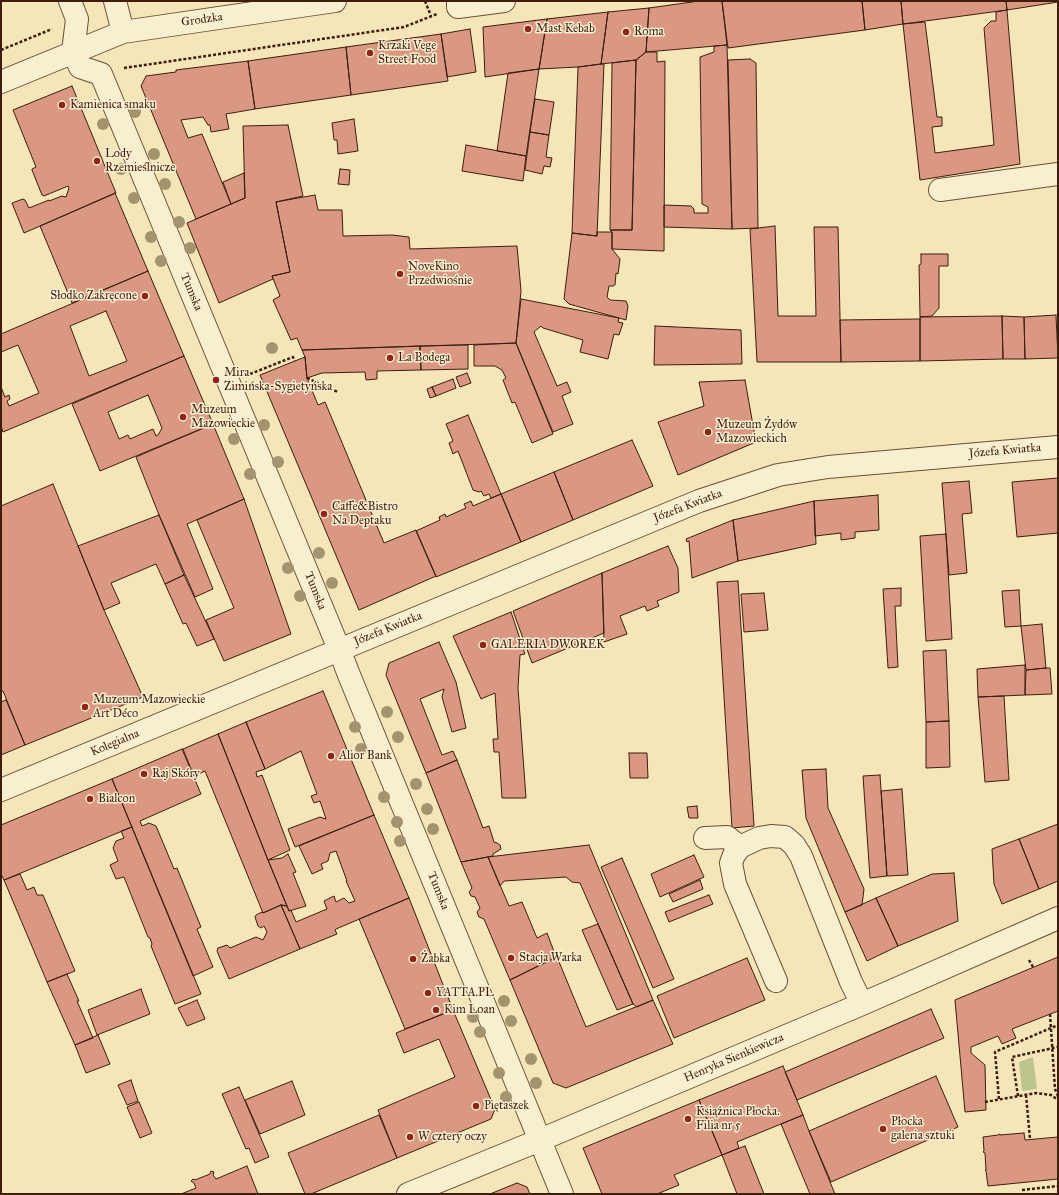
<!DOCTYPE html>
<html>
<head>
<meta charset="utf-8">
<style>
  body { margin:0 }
  #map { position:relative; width:1059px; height:1195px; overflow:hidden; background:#f4e6b8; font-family:"IM FELL Great Primer",serif }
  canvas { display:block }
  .frame { position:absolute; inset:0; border:2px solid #3f1d0c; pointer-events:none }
</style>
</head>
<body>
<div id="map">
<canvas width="1059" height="1195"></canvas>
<div class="frame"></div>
</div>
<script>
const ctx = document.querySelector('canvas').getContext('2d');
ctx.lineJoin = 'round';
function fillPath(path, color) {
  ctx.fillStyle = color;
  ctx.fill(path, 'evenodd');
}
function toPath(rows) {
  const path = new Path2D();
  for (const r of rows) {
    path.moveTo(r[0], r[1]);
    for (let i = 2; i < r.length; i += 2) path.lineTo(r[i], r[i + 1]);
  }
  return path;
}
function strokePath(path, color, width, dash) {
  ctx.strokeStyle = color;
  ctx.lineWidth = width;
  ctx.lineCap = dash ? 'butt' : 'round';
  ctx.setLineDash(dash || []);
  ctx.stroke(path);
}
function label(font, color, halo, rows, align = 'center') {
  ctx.font = font + ' "IM FELL Great Primer",serif';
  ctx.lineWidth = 3;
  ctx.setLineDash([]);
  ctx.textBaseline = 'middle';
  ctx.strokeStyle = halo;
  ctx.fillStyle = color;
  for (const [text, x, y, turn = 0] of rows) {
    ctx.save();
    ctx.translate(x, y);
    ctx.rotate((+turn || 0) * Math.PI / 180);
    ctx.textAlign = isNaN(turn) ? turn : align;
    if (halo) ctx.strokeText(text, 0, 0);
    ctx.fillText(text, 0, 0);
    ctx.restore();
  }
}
fillPath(toPath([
  [1033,1057,1037,1089,1022,1091,1019,1062]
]), '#bec48d');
const building = toPath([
  [699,1,722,1,727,45,646,52,649,8,699,1],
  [722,1,862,1,865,30,728,48,722,1],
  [862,1,901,1,903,24,865,30,862,1],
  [901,1,1006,1,1007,10,903,24,901,1],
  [1006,1,1058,1,1058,2,1007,10,1006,1],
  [649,8,646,52,636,60,601,64,608,12,649,8],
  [1007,10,1020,164,920,180,903,24,925,22,937,117,942,117,942,126,932,127,935,153,994,145,984,28,991,21,996,21,996,12,1007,10],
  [608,12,601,64,578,67,539,69,547,19,608,12],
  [547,19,539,69,485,77,483,27,547,19],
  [470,29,476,72,447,77,441,34,470,29],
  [441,34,448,81,351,95,346,47,441,34],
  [727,45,732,229,664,227,664,205,691,206,694,209,694,213,708,213,708,207,702,204,700,57,714,52,714,46,727,45],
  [346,47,351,95,255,109,248,61,346,47],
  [646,52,657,52,657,62,665,61,664,251,612,249,612,232,610,230,632,230,636,60,646,52],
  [750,59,756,63,758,228,732,229,728,60,750,59],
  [636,60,632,230,610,230,612,63,636,60],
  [248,61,255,109,226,114,229,129,211,132,210,125,208,125,203,117,181,120,188,138,202,134,231,204,196,219,141,86,146,76,176,72,176,70,248,61],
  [601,64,604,64,597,236,572,233,578,67,601,64],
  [539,69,526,156,497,151,508,73,539,69],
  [72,86,116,193,24,233,12,203,23,199,25,200,29,208,49,200,49,201,62,196,66,197,69,188,68,186,44,196,42,195,32,170,32,169,36,167,13,110,72,86],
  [535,99,554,102,549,135,530,132,535,99],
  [354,119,358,151,338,154,337,140,334,140,332,123,354,119],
  [288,125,303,196,276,202,290,272,272,276,273,279,219,303,187,223,245,198,243,126,288,125],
  [530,132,549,135,546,157,552,158,550,167,544,166,542,174,525,170,530,132],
  [466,145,526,156,523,181,462,171,466,145],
  [340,169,350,170,349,185,338,184,340,169],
  [244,173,245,198,231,204,223,182,244,173],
  [115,193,148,271,72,303,40,226,115,193],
  [315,195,318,210,342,210,343,236,392,235,409,237,410,249,517,246,521,291,516,343,302,350,297,338,291,340,273,300,280,296,272,276,290,272,276,202,315,195],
  [775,226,778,316,816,316,814,227,838,227,841,362,757,362,750,229,775,226],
  [597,232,612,232,612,249,620,259,618,274,616,273,615,285,613,286,609,286,607,297,610,300,626,301,628,306,626,320,569,304,564,299,572,233,597,236,597,232],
  [921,254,948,254,948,266,939,266,939,308,932,316,920,317,919,265,921,264,921,254],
  [148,271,184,356,3,432,1,426,1,387,5,397,9,395,10,399,7,401,9,406,39,393,18,345,1,352,1,334,148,271],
  [106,311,127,361,89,376,70,326,106,311],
  [521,299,619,318,618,322,623,323,619,335,614,334,608,359,580,352,583,340,543,328,541,326,534,332,557,386,567,382,571,392,562,396,573,424,553,432,516,343,521,299],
  [1056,315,1058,358,1025,359,1024,317,1056,315],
  [1002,316,1024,317,1025,359,1003,359,1002,316],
  [1002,316,1003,359,920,361,920,317,1002,316],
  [920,319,920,361,841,362,840,320,920,319],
  [655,326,741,330,742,364,654,365,655,326],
  [516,343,553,434,532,443,515,402,512,403,503,380,506,378,502,370,495,366,474,366,474,345,516,343],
  [468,345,468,369,421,370,420,346,468,345],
  [420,346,421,370,377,371,377,379,366,380,365,372,322,373,307,378,305,357,302,350,420,346],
  [184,356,213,424,100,471,72,404,184,356],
  [148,395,162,428,158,435,156,436,153,429,130,439,128,435,119,439,108,412,148,395],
  [305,357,307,378,318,405,325,402,384,543,416,530,436,576,359,610,260,375,305,357],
  [467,373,471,383,460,387,456,377,467,373],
  [453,379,456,388,436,396,432,387,453,379],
  [745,380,756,442,678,475,658,422,704,406,699,382,745,380],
  [432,387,436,396,430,398,427,389,432,387],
  [468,415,501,494,491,498,489,494,484,496,481,491,479,492,473,490,458,451,453,454,449,443,453,441,446,424,468,415],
  [213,424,244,499,187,524,213,589,195,597,159,515,136,457,213,424],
  [632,440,653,486,573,520,554,472,632,440],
  [554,472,573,520,521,542,501,494,554,472],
  [1058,478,1058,533,1017,537,1012,482,1058,478],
  [969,481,972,513,962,514,967,573,949,575,942,483,969,481],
  [53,484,104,610,143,697,25,745,3,691,1,692,1,506,53,484],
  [501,494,521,542,436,577,416,531,440,520,439,517,445,514,446,517,466,508,464,504,471,501,473,506,501,494],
  [878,495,879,530,855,532,855,538,841,540,841,533,815,536,814,501,878,495],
  [244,499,291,634,224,661,206,620,234,608,197,520,244,499],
  [814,501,816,544,738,561,733,520,814,501],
  [159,515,184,575,165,584,156,564,111,583,120,603,104,610,78,546,159,515],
  [733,520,738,561,692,578,689,541,687,542,686,539,733,520],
  [946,534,952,639,926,641,920,536,946,534],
  [668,546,678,568,679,592,657,601,659,606,647,611,645,606,620,616,627,634,604,642,602,573,668,546],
  [602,573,604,633,532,663,513,611,602,573],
  [184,575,214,639,197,646,186,623,183,624,165,584,184,575],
  [738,581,754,826,732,828,717,582,738,581],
  [901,588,901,606,895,606,898,667,888,668,883,589,901,588],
  [1019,590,1021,626,1005,627,1002,591,1019,590],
  [764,593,768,630,744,632,741,594,764,593],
  [511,612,525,654,520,655,518,688,526,798,502,798,499,752,494,752,493,739,498,739,495,693,481,699,453,636,511,612],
  [1042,624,1046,668,1026,670,1021,626,1042,624],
  [439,642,456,682,466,728,452,732,442,697,444,689,420,699,442,755,453,751,457,760,426,773,386,675,389,663,439,642],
  [946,650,949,721,926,722,923,651,946,650],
  [1025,665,1025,695,978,697,977,669,1025,665],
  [1046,668,1050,668,1052,694,1025,695,1026,670,1046,668],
  [323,691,374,815,295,847,288,829,320,817,326,819,320,801,314,803,311,796,317,794,301,751,265,769,246,722,323,691],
  [1004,696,1009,780,985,782,978,697,1004,696],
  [6,700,25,745,1,755,1,702,6,700],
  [949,721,950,767,926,768,926,722,949,721],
  [246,722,265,769,256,772,257,777,262,775,290,850,268,860,218,734,246,722],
  [218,734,268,860,287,906,281,905,263,913,205,771,194,776,183,749,218,734],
  [182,749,201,794,140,821,142,826,149,823,156,826,174,869,177,868,201,927,197,929,213,967,193,976,112,779,182,749],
  [629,753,647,753,648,778,630,778,629,753],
  [457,760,483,828,489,826,494,842,497,843,500,845,501,849,493,854,493,856,461,862,426,773,457,760],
  [826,769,828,808,864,889,862,905,845,912,806,818,802,770,826,769],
  [880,775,887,876,870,878,863,776,880,775],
  [112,779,132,827,4,880,1,874,1,825,112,779],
  [902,789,908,875,887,876,881,791,902,789],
  [697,806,698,818,689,818,687,807,697,806],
  [374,815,409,898,336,929,335,930,337,934,300,949,281,905,287,906,289,911,291,910,296,922,327,909,324,901,334,896,336,902,344,898,349,903,355,901,346,881,347,881,336,851,330,853,328,861,321,864,323,869,312,874,299,846,374,815],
  [1058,824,1058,881,1039,889,1019,839,1058,824],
  [132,827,201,994,175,1004,151,946,152,944,150,938,148,937,124,877,116,879,110,865,118,861,113,848,116,841,124,838,121,831,132,827],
  [1019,839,1039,889,1002,904,994,884,992,849,1019,839],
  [589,845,653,1000,637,1007,633,1004,580,883,572,882,566,877,504,881,500,886,488,857,589,845],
  [288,854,296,872,293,873,306,906,289,911,268,860,282,858,288,854],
  [694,855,704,877,660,897,651,874,694,855],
  [488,857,509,906,522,902,537,938,547,933,556,957,510,980,484,919,479,917,477,912,480,908,475,897,471,896,469,892,472,888,461,862,488,857],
  [622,858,674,979,653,988,601,867,622,858],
  [954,873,958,921,898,946,876,898,932,874,954,873],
  [20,874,27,890,34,887,37,895,43,895,75,971,47,982,4,880,20,874],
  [700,880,703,889,673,902,669,894,700,880],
  [709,895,713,904,669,922,665,912,709,895],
  [409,898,453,1010,405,1029,359,919,409,898],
  [876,898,898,946,867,961,845,912,876,898],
  [281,905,300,949,229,979,217,951,218,948,227,945,230,948,256,937,263,940,267,932,264,926,261,928,258,926,255,917,256,915,262,912,263,913,281,905],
  [598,924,633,1004,617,1010,582,930,598,924],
  [557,957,586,1027,653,1000,673,1044,566,1088,553,1083,510,980,557,957],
  [1058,957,1058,1011,1012,1029,1016,1038,1002,1044,998,1036,971,1047,971,1053,985,1065,986,1110,965,1112,955,1000,1058,957],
  [747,958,765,1000,674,1038,657,996,747,958],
  [67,974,79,1001,77,1001,93,1038,75,1045,47,982,67,974],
  [141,989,150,1014,97,1035,88,1010,141,989],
  [197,1000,205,1019,187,1026,178,1008,197,1000],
  [931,1009,944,1038,797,1100,785,1072,931,1009],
  [453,1010,495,1109,491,1119,397,1158,378,1110,455,1077,439,1039,404,1053,396,1033,453,1010],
  [98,1035,110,1064,86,1073,75,1045,98,1035],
  [783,1066,803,1115,737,1142,739,1148,722,1155,699,1100,783,1066],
  [936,1076,958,1127,831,1182,809,1131,936,1076],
  [131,1080,138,1101,127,1105,118,1085,131,1080],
  [292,1081,305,1115,260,1134,245,1100,292,1081],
  [239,1087,269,1157,255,1163,249,1148,246,1149,222,1094,239,1087],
  [699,1100,722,1155,674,1175,679,1185,657,1194,602,1194,583,1148,699,1100],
  [139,1102,152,1133,140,1138,127,1107,139,1102],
  [379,1115,397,1158,311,1194,305,1194,288,1153,379,1115],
  [803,1115,809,1131,835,1194,810,1194,781,1124,803,1115],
  [1024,1133,1025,1140,1058,1137,1058,1179,988,1186,986,1171,985,1170,986,1170,985,1153,983,1152,984,1151,983,1137,998,1135,1000,1134,1000,1135,1024,1133],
  [745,1146,764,1194,737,1194,722,1155,745,1146],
  [247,1166,258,1194,181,1194,196,1188,194,1183,191,1181,193,1179,195,1180,210,1174,211,1171,214,1172,213,1175,216,1179,247,1166],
  [517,1183,527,1187,530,1194,490,1194,517,1183]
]);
fillPath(building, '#da9781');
strokePath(building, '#3f1d0c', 1);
const minor = toPath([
  [70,1,77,19,73,52,80,67,101,74,339,649,349,675,562,1194],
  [115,1,123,32],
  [458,1,458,7,504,1],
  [1,82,123,32,335,1],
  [940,190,1058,174],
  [1,790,699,501,778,475,828,467,1058,447],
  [705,838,727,837,740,847],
  [776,981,735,884,731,863,734,855,740,847,759,838,771,836,785,837,794,845,801,856,851,982,862,1004],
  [408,1194,540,1140,862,1004,1058,918]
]);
strokePath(minor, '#6c4f37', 24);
strokePath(toPath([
  [425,1,431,16],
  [1,50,52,29],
  [124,68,404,27,437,14],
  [250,374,293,357,294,361],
  [307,378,338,392],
  [1029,960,1033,967],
  [1050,1014,1055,1089,1058,1096],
  [1026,1095,1030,1139],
  [1018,1096,1012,1057,1058,1047],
  [999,1099,995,1052,1058,1025],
  [985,1102,1036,1093,1051,1095,1058,1100],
  [1022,1190,1058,1186]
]), '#3f1d0c', 2.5, [3, 2]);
strokePath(minor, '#f8efd1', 22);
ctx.fillStyle = '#a5936f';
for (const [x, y] of [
  [135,112],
  [103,124],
  [154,154],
  [121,169],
  [165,184],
  [134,198],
  [179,222],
  [151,237],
  [190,248],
  [161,261],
  [272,348],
  [264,425],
  [234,439],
  [278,462],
  [250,474],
  [319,553],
  [288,568],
  [332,583],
  [300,596],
  [387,712],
  [355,727],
  [398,737],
  [361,749],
  [416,784],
  [384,797],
  [427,809],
  [397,822],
  [433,829],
  [400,841],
  [504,1001],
  [473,1017],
  [511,1021],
  [480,1032],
  [531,1059],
  [499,1073],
  [536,1083],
  [506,1097]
]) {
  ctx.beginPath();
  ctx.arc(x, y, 6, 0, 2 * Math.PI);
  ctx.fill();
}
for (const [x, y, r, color] of [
  [528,29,4,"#8f2418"],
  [626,32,4,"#8f2418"],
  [370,53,4,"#8f2418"],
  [62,105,4,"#8f2418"],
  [97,161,4,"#8f2418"],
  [400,274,4,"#8f2418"],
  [145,296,4,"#8f2418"],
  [390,358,4,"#8f2418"],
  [216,380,4,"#8f2418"],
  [183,417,4,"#8f2418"],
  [708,432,4,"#8f2418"],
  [324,514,4,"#8f2418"],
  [483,645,4,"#8f2418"],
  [85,707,4,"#8f2418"],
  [331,756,4,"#8f2418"],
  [144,774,4,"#8f2418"],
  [90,799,4,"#8f2418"],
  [511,958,4,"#8f2418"],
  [413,959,4,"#8f2418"],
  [428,993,4,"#8f2418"],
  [436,1010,4,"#8f2418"],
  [476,1106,4,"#8f2418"],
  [688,1119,4,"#8f2418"],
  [883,1129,4,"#8f2418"],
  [410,1137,4,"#8f2418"]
]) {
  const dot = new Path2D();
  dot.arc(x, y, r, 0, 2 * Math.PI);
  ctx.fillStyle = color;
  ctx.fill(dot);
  strokePath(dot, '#f8efd1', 1.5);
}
label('12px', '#3f1d0c', '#f8efd1', [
  ["Grodzka",202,20,-8],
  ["Tumska",191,292,67],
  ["Józefa Kwiatka",1005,451,-5],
  ["Józefa Kwiatka",688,506,-21],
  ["Tumska",315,591,68],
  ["Józefa Kwiatka",388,629,-22],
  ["Kolegialna",115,743,-23],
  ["Tumska",438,891,68],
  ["Henryka Sienkiewicza",734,1058,-23]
]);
label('12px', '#3f1d0c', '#f8efd1', [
  ["Mast Kebab",536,29],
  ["Roma",634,32],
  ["Krzaki Vege",378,46],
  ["Street Food",378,60],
  ["Kamienica smaku",70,105],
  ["Lody",105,154],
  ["Rzemieślnicze",105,168],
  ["NoveKino",408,267],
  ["Przedwiośnie",408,281],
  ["Słodko Zakręcone",137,296,"right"],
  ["La Bodega",398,358],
  ["Mira",224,373],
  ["Zimińska-Sygietyńska",224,387],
  ["Muzeum",191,410],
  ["Mazowieckie",191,424],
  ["Muzeum Żydów",716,425],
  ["Mazowieckich",716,439],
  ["Caffe&Bistro",332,507],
  ["Na Deptaku",332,521],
  ["GALERIA DWOREK",491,645],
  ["Muzeum Mazowieckie",93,700],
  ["Art Déco",93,714],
  ["Alior Bank",339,756],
  ["Raj Skóry",152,774],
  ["Bialcon",98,799],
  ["Stacja Warka",519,958],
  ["Żabka",421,959],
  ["YATTA.PL",436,993],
  ["Kim Loan",444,1010],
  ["Piętaszek",484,1106],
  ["Książnica Płocka.",696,1112],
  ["Filia nr 5",696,1126],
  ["Płocka",891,1122],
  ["galeria sztuki",891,1136],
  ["W cztery oczy",418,1137]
], 'left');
</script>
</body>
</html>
